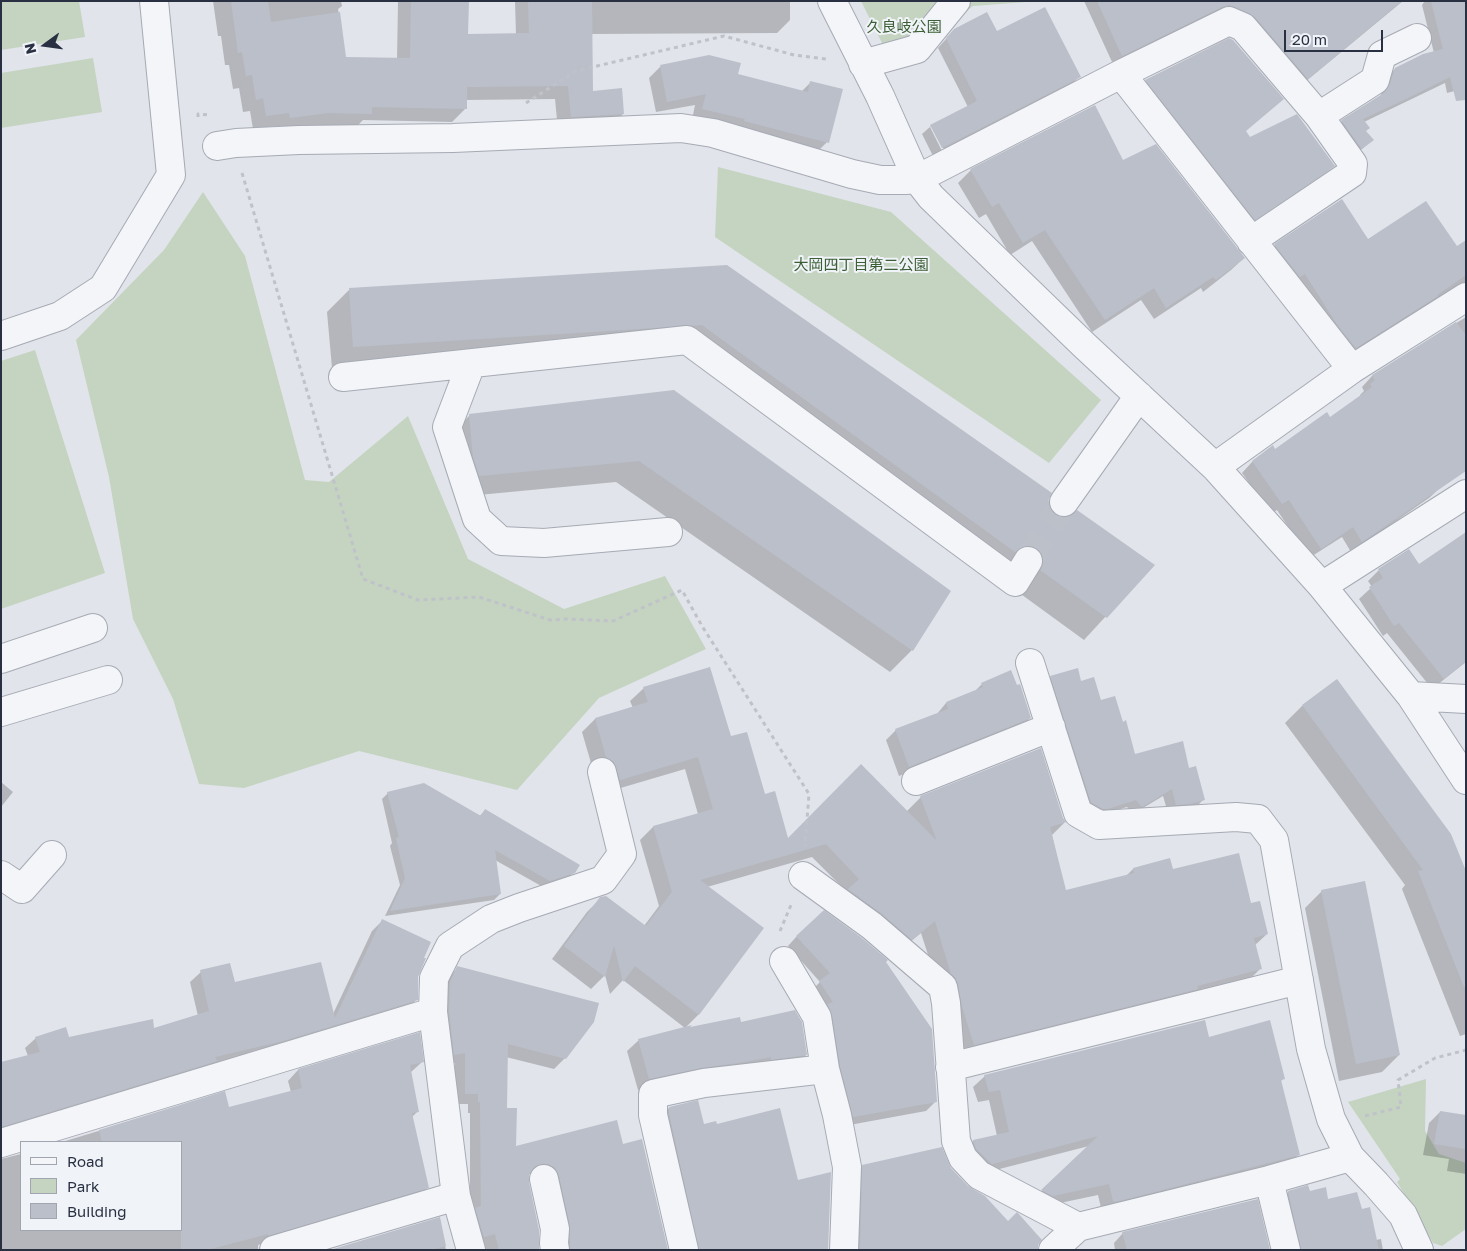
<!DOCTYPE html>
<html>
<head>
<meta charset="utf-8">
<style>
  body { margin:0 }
  #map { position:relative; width:1467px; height:1251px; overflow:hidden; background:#e1e4ea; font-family:"Golos Text",sans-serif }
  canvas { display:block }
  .frame { position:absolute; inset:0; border:2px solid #283042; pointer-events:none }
  .legend { position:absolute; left:20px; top:1141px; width:162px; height:90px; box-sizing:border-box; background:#f0f3f7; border:1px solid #a0a5af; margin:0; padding:6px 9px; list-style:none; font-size:15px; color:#283042 }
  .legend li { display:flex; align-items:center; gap:10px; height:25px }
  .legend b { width:25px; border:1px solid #a0a5af }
  .north { position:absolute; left:20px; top:20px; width:50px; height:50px; -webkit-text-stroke:4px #f0f3f7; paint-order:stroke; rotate:256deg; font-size:14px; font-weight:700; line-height:20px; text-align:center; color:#283042 }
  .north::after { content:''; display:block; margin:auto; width:18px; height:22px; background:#283042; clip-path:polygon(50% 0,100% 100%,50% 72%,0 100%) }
  .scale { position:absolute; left:1284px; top:30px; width:99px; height:22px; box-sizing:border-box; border:2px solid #283042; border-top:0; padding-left:6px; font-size:15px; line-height:18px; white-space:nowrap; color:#283042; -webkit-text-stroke:4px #f0f3f7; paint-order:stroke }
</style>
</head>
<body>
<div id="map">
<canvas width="1467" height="1251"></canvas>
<div class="frame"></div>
<ul class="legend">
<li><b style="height:6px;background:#f4f5f8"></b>Road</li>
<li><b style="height:14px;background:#c5d4c1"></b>Park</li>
<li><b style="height:14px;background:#bbbfca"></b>Building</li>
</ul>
<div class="north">N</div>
<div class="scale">20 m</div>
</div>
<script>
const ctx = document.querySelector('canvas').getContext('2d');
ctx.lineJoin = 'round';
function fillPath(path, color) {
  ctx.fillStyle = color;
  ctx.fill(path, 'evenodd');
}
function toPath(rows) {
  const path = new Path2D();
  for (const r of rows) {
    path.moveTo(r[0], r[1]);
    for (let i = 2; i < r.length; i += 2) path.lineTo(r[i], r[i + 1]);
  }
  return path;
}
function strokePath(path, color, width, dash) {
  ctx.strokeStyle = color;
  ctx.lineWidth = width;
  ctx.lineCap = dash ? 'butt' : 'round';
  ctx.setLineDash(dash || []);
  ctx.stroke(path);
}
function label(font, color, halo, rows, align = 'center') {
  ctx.font = font + ' "Golos Text","Noto Sans JP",sans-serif';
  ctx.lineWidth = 4;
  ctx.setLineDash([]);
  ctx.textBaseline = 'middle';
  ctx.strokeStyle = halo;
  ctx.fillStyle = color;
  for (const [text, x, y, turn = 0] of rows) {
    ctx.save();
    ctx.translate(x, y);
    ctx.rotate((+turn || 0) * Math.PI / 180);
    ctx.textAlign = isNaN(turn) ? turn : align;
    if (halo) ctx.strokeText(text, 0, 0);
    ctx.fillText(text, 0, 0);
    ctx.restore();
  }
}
fillPath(toPath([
  [1,1,79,1,85,37,1,50],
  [861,1,1040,1,973,6,895,69],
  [93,58,102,112,1,128,1,73],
  [718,167,891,212,1101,400,1049,463,715,237],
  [203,192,245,256,305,480,329,482,408,416,468,559,564,609,665,576,706,649,599,698,517,790,359,751,244,788,199,784,173,699,133,619,109,477,76,340,164,250],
  [35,350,105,573,1,609,1,361],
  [1426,1079,1425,1131,1439,1154,1466,1163,1466,1229,1442,1246,1433,1243,1397,1182,1400,1179,1348,1102]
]), '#c5d4c1');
fillPath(toPath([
  [213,1,341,1,342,6,338,9,345,58,397,59,398,1,467,1,467,35,516,35,515,1,790,1,790,20,777,33,591,34,591,93,623,114,610,127,558,130,555,99,466,100,466,108,452,122,363,120,357,126,314,126,277,131,276,126,253,129,250,111,243,112,239,88,233,89,229,65,225,65,221,36,218,36],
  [1084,1,1403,1,1299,87,1246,26,1113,64],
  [1425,1,1466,1,1466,88,1447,93,1445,83,1364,122,1365,132,1372,140,1353,157,1334,130,1342,121,1380,97,1387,77,1395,69,1434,53,1422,5],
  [954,30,996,33,1079,77,1071,85,944,150,933,127,930,127,942,151,933,156,922,134,931,126,968,107,938,48],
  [660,67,737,75,801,92,811,82,827,142,816,153,692,120,695,105,656,112,649,78],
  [1146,81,1245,131,1249,138,1333,165,1328,171,1249,224,1141,86],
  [1095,107,1123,162,1244,258,1231,270,1203,292,1201,288,1154,319,1141,300,1092,332,1032,241,1010,255,986,214,979,218,958,183,971,170],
  [1341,201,1368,241,1457,248,1466,242,1466,297,1344,358,1264,256,1275,245],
  [727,266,1047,501,1049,510,1055,516,1062,519,1071,518,1153,565,1084,640,680,346,332,368,327,312,349,290],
  [1466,317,1466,468,1440,488,1429,498,1351,552,1342,537,1309,558,1277,510,1271,514,1242,473,1252,462,1273,447,1275,450,1330,419,1361,397,1360,395,1364,391,1362,387,1372,376],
  [674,392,912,650,890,672,616,482,457,497,447,438,469,416],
  [1466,534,1466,662,1432,689,1387,633,1383,636,1359,599,1372,587,1368,581,1379,570,1419,566],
  [1051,677,1081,683,1100,702,1135,756,1188,770,1204,799,1195,808,1168,813,1163,796,1133,814,1127,807,1094,817,1043,685],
  [1337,680,1466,874,1466,1034,1460,1036,1402,889,1405,885,1285,723,1302,706],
  [982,684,1030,718,1020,728,899,776,886,740,896,730,937,714,946,703,974,692],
  [644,688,730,738,764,795,787,840,906,812,921,797,1062,818,1065,822,1052,835,1065,892,1126,876,1133,869,1170,860,1172,871,1250,904,1267,934,1254,946,1260,969,1247,982,961,1057,921,933,898,952,847,892,812,857,707,887,762,928,698,1015,685,1028,623,980,610,994,605,975,591,989,552,959,587,912,601,898,644,926,659,906,640,840,653,827,698,814,685,769,607,792,593,770,582,732,595,719,633,708,630,701],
  [1,782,13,792,1,807],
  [388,793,479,817,485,810,574,872,567,879,543,887,495,860,500,894,494,900,385,916,400,885,390,846,392,843,382,799],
  [1322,891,1399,1055,1382,1072,1339,1081,1305,908],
  [382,921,417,977,416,1000,406,1011,1,1133,1,1063,28,1056,25,1048,36,1038,68,1038,154,1029,198,1016,190,982,201,972,234,984,333,1014,372,931],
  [797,936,885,962,936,1101,926,1111,844,1126,810,992,820,982,788,946],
  [458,968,565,1058,554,1069,506,1057,506,1109,515,1147,623,1146,667,1250,560,1250,538,1174,528,1174,527,1182,538,1250,474,1250,470,1214,470,1113,468,1113,468,1104,455,1104,455,1063,444,1065,447,978],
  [740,1023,806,1055,794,1066,688,1079,638,1090,627,1051,639,1040],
  [1208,1039,1284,1078,1280,1082,1299,1154,1288,1166,1102,1212,1098,1195,1041,1207,1031,1201,1089,1146,980,1174,962,1153,973,1141,997,1136,989,1100,978,1102,973,1087,985,1076],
  [422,1062,410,1073,418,1111,411,1118,428,1187,417,1198,258,1245,258,1250,1,1250,1,1159,21,1154,21,1230,181,1230,181,1142,62,1142,224,1093,228,1108,291,1092,288,1081,298,1070],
  [669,1108,703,1125,816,1250,687,1250,658,1118],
  [1440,1112,1466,1133,1466,1174,1447,1171,1449,1159,1423,1155,1429,1123],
  [863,1166,950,1169,967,1187,1037,1250,855,1250,853,1176],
  [1288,1192,1309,1193,1327,1200,1361,1211,1376,1240,1381,1239,1383,1250,1290,1250,1279,1202],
  [439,1219,446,1250,334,1250],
  [1123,1233,1269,1250,1115,1250,1114,1243]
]), '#0003');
fillPath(toPath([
  [231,1,268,1,271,22,340,12,346,57,410,58,411,1,469,1,468,34,529,33,528,1,592,1,593,91,622,88,624,114,571,117,568,86,467,87,467,109,372,107,372,114,328,113,290,118,289,113,266,116,263,98,256,100,252,75,246,76,242,52,238,53],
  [1097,1,1402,1,1308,79,1255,17,1235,7,1229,5,1222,7,1122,56],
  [1431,1,1466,1,1466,100,1456,101,1450,77,1408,98,1363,119,1370,128,1366,131,1374,140,1362,149,1341,120,1384,93,1390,84,1395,68,1423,54,1443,49],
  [1045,7,1081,77,942,148,930,125,977,101,946,38,954,29,987,12,997,31],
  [1229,38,1233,40,1284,99,1246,131,1250,137,1297,114,1335,166,1255,220,1145,80],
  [709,55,741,63,738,74,808,92,810,81,843,89,829,143,744,121,745,119,702,109,706,94,667,102,660,65],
  [1095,105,1123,160,1156,144,1245,258,1216,280,1213,277,1166,308,1154,288,1105,320,1045,230,1023,243,999,203,992,207,970,169],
  [1342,199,1368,239,1426,201,1457,246,1466,240,1466,275,1437,295,1438,296,1356,348,1338,326,1305,274,1300,277,1274,244],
  [727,265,1052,493,1048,501,1050,509,1055,515,1062,517,1070,516,1077,510,1155,565,1107,618,1040,570,1044,561,1042,554,1037,548,1028,545,1021,547,1015,552,702,325,353,347,349,288],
  [1456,322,1466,335,1466,471,1362,542,1353,527,1321,549,1289,500,1282,504,1252,461,1273,445,1275,449,1327,412,1330,417,1372,387,1370,384,1375,380,1372,375],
  [674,390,951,591,913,651,639,461,479,476,473,457,469,414],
  [1466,532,1466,661,1444,679,1399,623,1394,626,1369,587,1383,578,1378,569,1409,549,1419,564],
  [710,667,731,736,747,732,765,794,775,791,788,838,861,764,937,841,920,796,1041,748,1063,818,1066,822,1050,827,1066,890,1134,873,1133,868,1170,858,1173,869,1239,853,1251,903,1260,901,1268,934,1254,938,1262,969,1197,986,1198,989,974,1045,962,1006,958,984,951,974,935,921,912,940,882,914,848,889,859,879,826,844,700,880,764,928,699,1015,635,966,623,982,614,945,605,977,564,946,600,897,606,896,646,926,672,892,653,826,713,809,698,757,620,780,614,762,606,757,595,718,648,702,643,687],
  [1078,668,1081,681,1094,677,1101,700,1115,696,1123,722,1126,720,1135,754,1183,741,1189,768,1196,766,1205,800,1190,804,1176,805,1172,789,1142,807,1136,800,1107,809,1103,809,1091,802,1050,676],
  [1011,670,1017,685,1020,684,1031,718,909,767,895,729,948,709,946,702,983,687,981,683],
  [1337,679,1451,834,1466,871,1466,987,1464,987,1418,871,1423,870,1302,705],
  [424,783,481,816,485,809,580,865,575,873,550,881,495,850,501,894,390,911,405,878,396,838,399,837,387,792],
  [1365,881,1400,1055,1356,1064,1321,890],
  [824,910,862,938,888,960,886,962,932,1029,937,1102,853,1117,840,1066,832,1015,827,1004,833,1002,819,981,830,973,796,936],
  [382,919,431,942,424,958,426,958,418,977,418,1000,283,1041,215,1057,217,1061,1,1127,1,1062,40,1052,35,1037,66,1027,69,1037,153,1019,154,1028,209,1011,200,970,230,963,235,982,321,962,335,1018],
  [457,966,599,1003,594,1022,566,1059,508,1044,507,1108,517,1108,516,1146,617,1120,623,1144,642,1139,668,1250,570,1250,570,1226,559,1176,555,1168,548,1164,541,1164,534,1167,529,1175,529,1182,539,1230,539,1250,499,1250,495,1234,484,1237,475,1208,481,1206,480,1102,478,1102,478,1094,465,1094,465,1053,454,1055,449,1011,450,982],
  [795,1010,802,1022,807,1055,771,1060,771,1057,738,1063,701,1068,649,1079,638,1039,692,1025,690,1027,740,1017,741,1022],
  [1205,1020,1209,1037,1270,1020,1285,1079,1281,1080,1300,1155,1115,1202,1113,1201,1109,1184,1053,1196,1041,1190,1098,1136,992,1164,976,1149,973,1140,1009,1132,1000,1090,989,1092,984,1075],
  [420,1032,424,1062,410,1065,419,1112,412,1113,429,1188,268,1236,268,1234,207,1250,181,1250,181,1142,102,1142,99,1130,225,1091,229,1107,302,1088,298,1069],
  [698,1100,704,1124,716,1121,717,1124,780,1108,798,1180,831,1172,828,1250,699,1250,669,1113,669,1107],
  [1440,1111,1466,1115,1466,1149,1434,1144],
  [942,1147,951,1168,968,1186,985,1196,1008,1221,1017,1212,1042,1240,1038,1245,1038,1250,860,1250,862,1165],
  [1308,1185,1310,1191,1326,1187,1328,1199,1357,1192,1362,1209,1370,1207,1379,1250,1301,1250,1288,1191],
  [1258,1199,1270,1250,1127,1250,1122,1232],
  [440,1217,446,1246,431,1250,330,1250]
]), '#bbbfca');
strokePath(toPath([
  [1028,561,1064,502]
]), '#bcc0c8', 28, [28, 14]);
const minor = toPath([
  [832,1,880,96,917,179,931,197,1084,345,1215,467,1322,586,1411,696,1466,780],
  [863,64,917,49,956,1],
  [1121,74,1352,369],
  [1319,116,1375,80,1382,55,1417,38],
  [217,146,236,143,299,140,453,138,681,128,713,133,852,174,880,180,905,180,917,179,1121,74,1229,21,1243,27,1319,116,1353,164,1352,173,1251,241],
  [1,336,60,316,103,288,171,175,154,1],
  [471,364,447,427,477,519,501,541,544,543,668,532],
  [343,377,687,340,1015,582,1028,561],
  [1215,467,1352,369,1466,297],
  [1064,502,1139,396],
  [1322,586,1466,494],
  [1,659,93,628],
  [1030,663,1078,813,1099,825,1236,817,1258,819,1274,840,1311,1049,1331,1119,1350,1157,1376,1184,1403,1215,1419,1250],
  [1411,696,1466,699],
  [1,712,108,680],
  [916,781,1051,727],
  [1,875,22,889,52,855],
  [803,876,872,926,943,987,946,1003,956,1141,963,1158,979,1175,1078,1227],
  [784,961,817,1017,825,1069],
  [950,1067,1299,980],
  [1,1143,433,1012],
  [544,1179,555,1229,554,1243,555,1250],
  [1269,1180,1286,1250],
  [274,1250,456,1196],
  [471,1250,456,1196,433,1012,434,978,450,946,491,919,519,908,603,880,622,854,602,772],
  [684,1250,653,1115,653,1094,704,1083,825,1069,837,1115,847,1167,844,1250],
  [1053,1250,1078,1227,1269,1180,1350,1157]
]);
strokePath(minor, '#a6aab4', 30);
strokePath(toPath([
  [526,103,576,71,724,36,794,55,826,59],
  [198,117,198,114,209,115],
  [242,173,363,579,418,600,479,597,550,620,566,619,613,621,682,590,702,626,809,794,805,846],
  [780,931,791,905],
  [1365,1116,1401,1107,1398,1080,1435,1058,1466,1050]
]), '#bfc2c9', 3, [4, 4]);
strokePath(minor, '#f4f5f8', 28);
label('15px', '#3b5e35', '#f0f3f7', [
  ["久良岐公園",904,27],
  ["大岡四丁目第二公園",861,265]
]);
</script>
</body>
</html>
